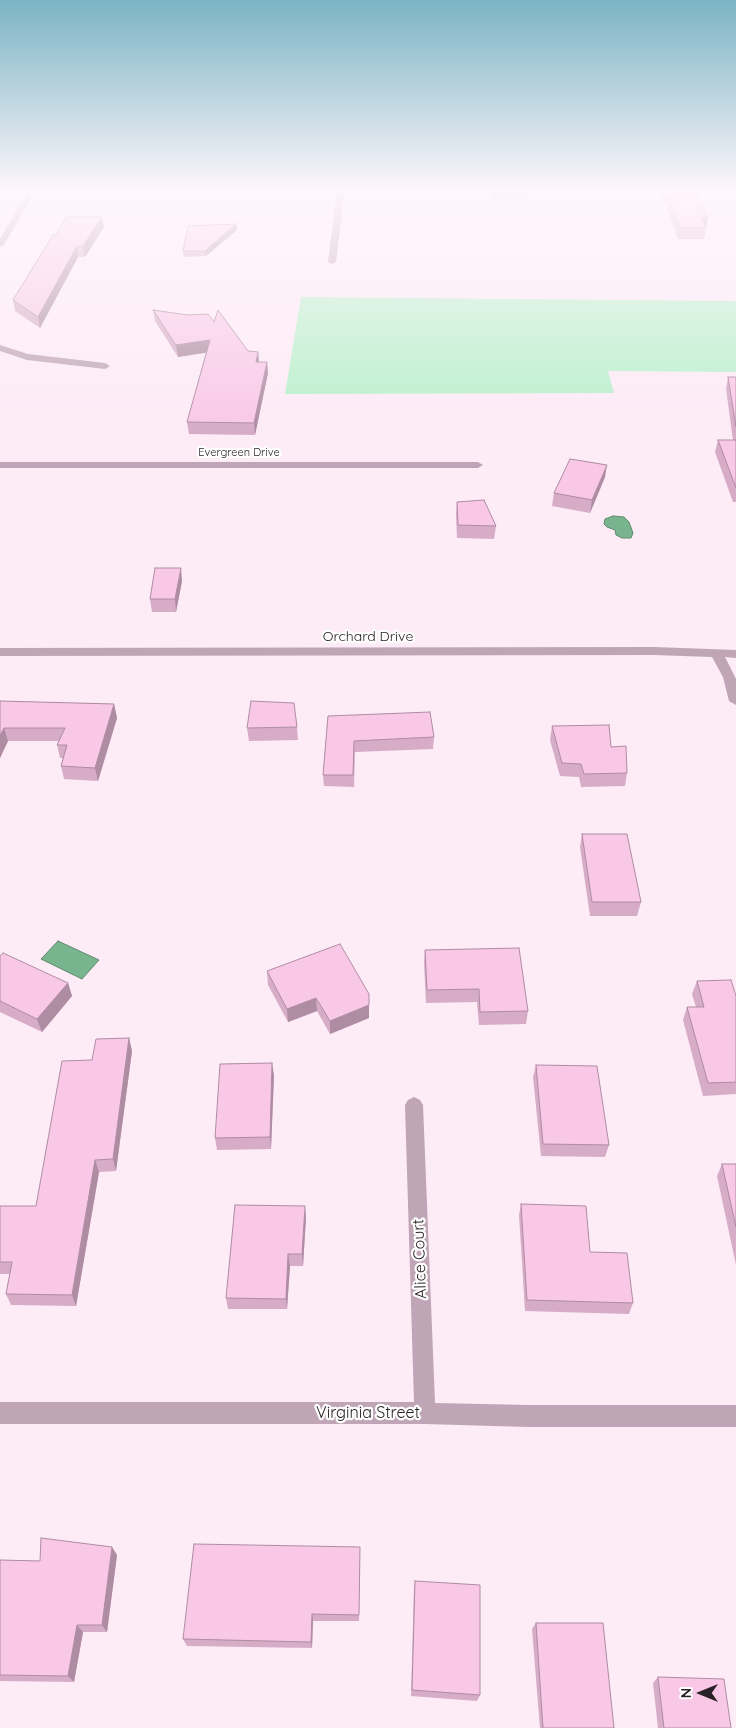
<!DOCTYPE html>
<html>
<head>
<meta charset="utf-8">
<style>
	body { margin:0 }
	#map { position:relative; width:736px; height:1728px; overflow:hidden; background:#fdebf6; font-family:Quicksand,sans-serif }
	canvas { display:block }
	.north { position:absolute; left:676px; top:1668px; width:50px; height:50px; -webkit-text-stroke:4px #fefefe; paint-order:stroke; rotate:270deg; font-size:14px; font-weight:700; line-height:20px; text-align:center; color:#292226 }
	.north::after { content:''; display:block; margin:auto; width:18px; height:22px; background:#292226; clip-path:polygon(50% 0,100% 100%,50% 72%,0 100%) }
</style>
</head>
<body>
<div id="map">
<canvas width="736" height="1728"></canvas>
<div class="north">N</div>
</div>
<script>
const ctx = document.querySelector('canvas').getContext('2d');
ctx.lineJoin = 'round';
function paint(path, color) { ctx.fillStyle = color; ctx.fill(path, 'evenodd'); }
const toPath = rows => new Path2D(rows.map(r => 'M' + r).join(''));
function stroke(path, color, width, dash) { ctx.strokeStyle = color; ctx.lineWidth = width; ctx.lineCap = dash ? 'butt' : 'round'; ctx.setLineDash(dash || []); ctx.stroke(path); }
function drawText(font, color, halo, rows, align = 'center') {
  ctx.font = font + ' Quicksand,sans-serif'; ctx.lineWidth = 4.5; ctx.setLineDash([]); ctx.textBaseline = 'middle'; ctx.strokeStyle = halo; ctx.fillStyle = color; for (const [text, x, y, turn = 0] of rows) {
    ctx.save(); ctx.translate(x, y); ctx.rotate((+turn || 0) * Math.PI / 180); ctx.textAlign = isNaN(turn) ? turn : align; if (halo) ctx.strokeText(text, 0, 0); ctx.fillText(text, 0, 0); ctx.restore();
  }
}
paint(toPath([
	[301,297,736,301,736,372,608,371,614,393,285,394]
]), '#b7f0ca');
const water = toPath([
	[613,516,624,517,629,522,633,533,631,538,622,538,616,535,615,530,607,527,604,524,605,519,613,516],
	[58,941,99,960,82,979,41,959,58,941]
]);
paint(water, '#78b58e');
stroke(water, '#60896f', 1);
paint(toPath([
	[29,190,36,190,4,245,0,247,0,239,29,190],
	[337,190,345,190,336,262,332,264,328,262,337,190],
	[0,345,28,354,105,363,110,366,105,369,27,360,0,351,0,345],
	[0,462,478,462,483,465,478,468,0,468,0,462],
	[654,647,736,650,736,658,725,657,736,679,736,705,729,701,723,677,712,657,654,655,0,656,0,648,654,647],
	[414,1097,420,1100,423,1105,435,1403,529,1405,736,1405,736,1427,529,1427,425,1424,0,1424,0,1402,414,1402,405,1105,408,1100,414,1097]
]), '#bfa5b5');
paint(toPath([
	[491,190,528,190,528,199,492,199],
	[660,190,694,190,708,217,704,239,678,239],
	[236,224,237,230,206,256,184,257,183,251],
	[104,227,85,257,78,257,40,328,15,311,13,300,56,235],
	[153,310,214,322,248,351,258,352,259,362,267,362,268,373,255,435,189,434,187,422,206,352,178,357,155,321],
	[728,377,736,377,736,502,733,502,715,452,718,440,733,440,726,389],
	[605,477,590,513,552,506,554,493],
	[457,502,496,526,494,539,457,538,456,515],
	[182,581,176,612,152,612,150,599],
	[0,701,114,704,117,718,98,781,64,779,61,766,63,758,60,758,57,745,59,741,8,741,0,758],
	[328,716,434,737,433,749,355,752,354,787,324,786,323,775],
	[552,726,611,747,627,773,625,786,581,787,579,777,560,776,550,740],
	[297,727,298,740,249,741,247,728],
	[582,834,641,902,637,916,590,916,580,847],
	[425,950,528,1011,526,1024,479,1025,477,1002,426,1003,424,963],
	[0,956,68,983,72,996,42,1032,0,1012],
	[267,971,369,1018,330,1034,317,1011,288,1022,268,985],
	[697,981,736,996,736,1094,703,1096,683,1020,687,1007,696,1007,692,994],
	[129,1038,132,1051,116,1171,99,1172,76,1306,11,1305,6,1294,10,1274,0,1274,0,1206,36,1206,92,1060],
	[536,1065,609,1145,605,1157,541,1156,533,1077],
	[274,1075,271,1149,217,1150,215,1138],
	[722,1164,736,1164,736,1265,717,1176],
	[521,1204,590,1252,633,1303,629,1314,525,1311,519,1215],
	[306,1217,303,1266,290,1266,287,1309,228,1309,226,1298],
	[360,1547,359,1621,313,1621,312,1648,187,1646,183,1639],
	[117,1555,107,1632,83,1632,74,1682,0,1681,0,1560,40,1561],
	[415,1581,480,1695,477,1701,411,1696,414,1588],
	[536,1623,614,1728,540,1728,532,1629],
	[658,1677,731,1728,658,1728,653,1683]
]), '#d6acc7');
paint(toPath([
	[102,217,104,227,85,257,83,246],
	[708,217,706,228,702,218],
	[236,224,237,230,206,256,205,251],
	[77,246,78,257,40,328,38,317],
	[210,340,211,352,178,357,176,345],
	[258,352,259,363,256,362],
	[267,362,268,373,255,435,254,423],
	[607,465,605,477,590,513,592,500],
	[181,568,182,581,176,612,175,599],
	[114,704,117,718,98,781,95,768],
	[4,728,8,741,0,758,0,736],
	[68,983,72,996,42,1032,37,1019],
	[316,998,317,1011,288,1022,287,1009],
	[369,1005,369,1018,330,1034,330,1021],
	[129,1038,132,1051,116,1171,113,1159],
	[272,1063,274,1075,271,1149,270,1137],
	[95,1160,99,1172,76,1306,72,1295],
	[305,1206,306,1217,303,1266,302,1254],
	[288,1254,290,1266,287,1309,286,1299],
	[112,1547,117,1555,107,1632,102,1625],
	[312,1614,313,1621,312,1648,311,1642],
	[77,1625,83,1632,74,1682,68,1676]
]), '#ae8ca2');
const building = toPath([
	[666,190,694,190,708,217,702,218,706,228,680,228,666,190],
	[66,217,102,217,83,246,77,246,38,317,13,300,53,235,56,235,66,217],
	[236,224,205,251,183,251,188,226,236,224],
	[153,310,188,315,208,314,214,322,218,310,248,351,258,352,256,362,267,362,254,423,187,422,210,340,176,345,153,310],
	[728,377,736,377,736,427,728,377],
	[718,440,736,440,736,488,718,440],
	[570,459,607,465,592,500,554,493,570,459],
	[484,500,496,526,458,525,457,502,484,500],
	[155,568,181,568,175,599,150,599,155,568],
	[0,701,114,704,95,768,61,766,67,745,57,745,65,728,4,728,0,736,0,701],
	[251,701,294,703,297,727,247,728,251,701],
	[430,712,434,737,354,741,353,775,323,775,328,716,430,712],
	[609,725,611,747,626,746,627,773,584,774,581,764,562,763,552,726,609,725],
	[582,834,627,834,641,902,592,902,582,834],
	[340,944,369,994,369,1005,330,1021,316,998,287,1009,267,971,340,944],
	[519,948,528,1011,480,1012,479,989,427,990,425,950,519,948],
	[3,953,68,983,37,1019,0,1001,0,956,3,953],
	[731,980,736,996,736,1082,708,1083,687,1007,704,1007,697,981,731,980],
	[129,1038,113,1159,95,1160,72,1295,6,1294,12,1262,0,1262,0,1206,36,1206,62,1061,92,1060,96,1039,129,1038],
	[272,1063,270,1137,215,1138,220,1064,272,1063],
	[536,1065,597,1066,609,1145,543,1144,536,1065],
	[722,1164,736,1164,736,1227,722,1164],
	[521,1204,586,1206,590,1252,627,1253,633,1303,527,1300,521,1204],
	[235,1205,305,1206,302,1254,288,1254,286,1299,226,1298,235,1205],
	[41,1538,112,1547,102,1625,77,1625,68,1676,0,1675,0,1560,40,1561,41,1538],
	[194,1544,360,1547,359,1615,312,1614,311,1642,183,1639,194,1544],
	[415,1581,480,1585,480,1695,412,1690,415,1581],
	[536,1623,603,1623,614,1728,543,1728,536,1623],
	[658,1677,724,1679,731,1728,664,1728,658,1677]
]);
paint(building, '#f9c8e7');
stroke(building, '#ae8ca2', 1);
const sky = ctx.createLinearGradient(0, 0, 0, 432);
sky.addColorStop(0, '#7bb4c4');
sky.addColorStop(0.44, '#fef6fb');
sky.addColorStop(1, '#fef6fb00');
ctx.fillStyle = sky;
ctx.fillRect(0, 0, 736, 432);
drawText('11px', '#292226', '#fefefe', [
	["Evergreen Drive",239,453]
]);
drawText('14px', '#292226', '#fefefe', [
	["Orchard Drive",368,637]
]);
drawText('16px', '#292226', '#fefefe', [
	["Alice Court",420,1259,-92],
	["Virginia Street",368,1413]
]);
</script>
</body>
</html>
